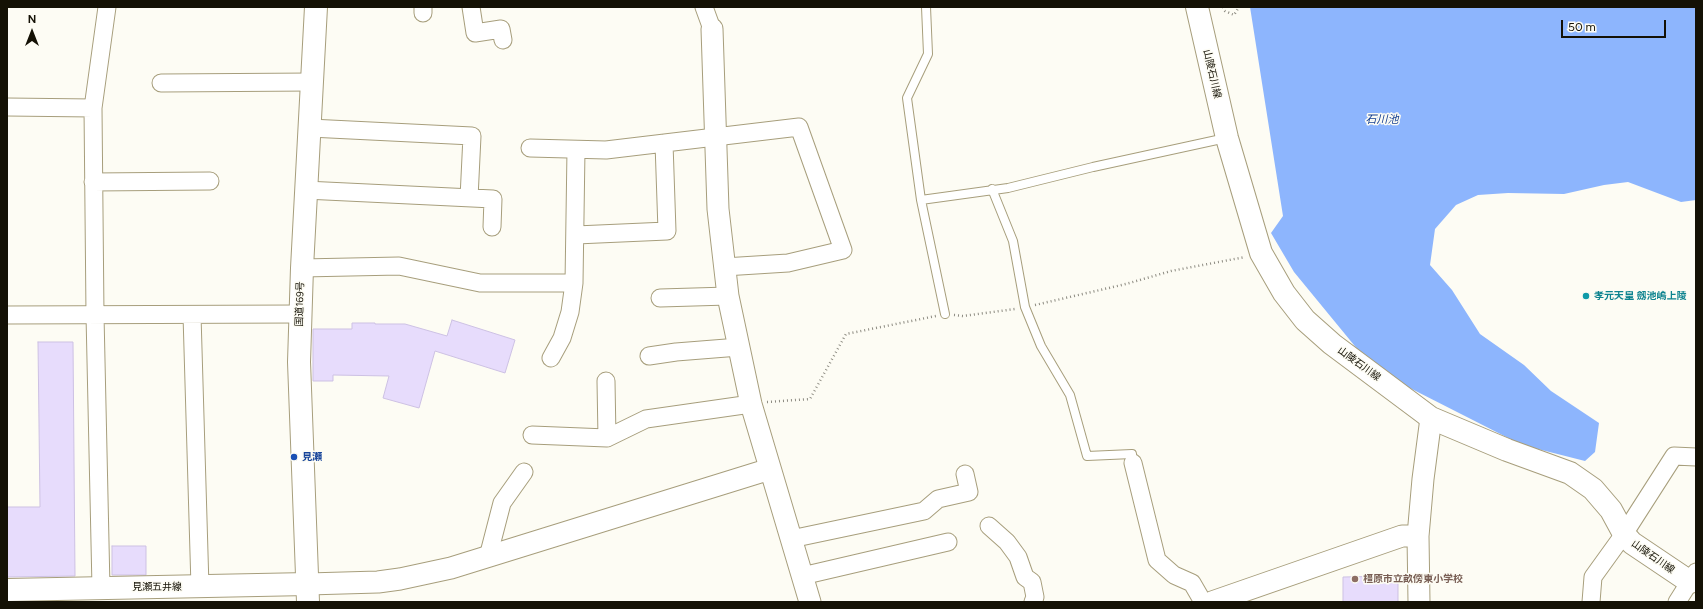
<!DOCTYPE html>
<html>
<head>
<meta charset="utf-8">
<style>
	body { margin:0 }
	#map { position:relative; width:1703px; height:609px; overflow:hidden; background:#fdfcf4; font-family:Figtree,sans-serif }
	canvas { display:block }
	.frame { position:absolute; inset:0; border:8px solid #141105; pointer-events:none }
	.north { position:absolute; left:12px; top:12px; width:40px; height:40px; -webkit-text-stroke:3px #fdfcf4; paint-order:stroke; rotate:0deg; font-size:11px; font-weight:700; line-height:16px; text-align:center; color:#141105 }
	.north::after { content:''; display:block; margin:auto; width:14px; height:18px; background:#141105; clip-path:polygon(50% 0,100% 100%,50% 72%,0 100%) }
	.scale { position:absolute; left:1561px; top:20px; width:105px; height:18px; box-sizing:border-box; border:2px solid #141105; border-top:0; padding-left:5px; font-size:12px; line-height:14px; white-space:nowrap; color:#141105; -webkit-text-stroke:3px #fdfcf4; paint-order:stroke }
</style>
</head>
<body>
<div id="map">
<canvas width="1703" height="609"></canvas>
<div class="frame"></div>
<div class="north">N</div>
<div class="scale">50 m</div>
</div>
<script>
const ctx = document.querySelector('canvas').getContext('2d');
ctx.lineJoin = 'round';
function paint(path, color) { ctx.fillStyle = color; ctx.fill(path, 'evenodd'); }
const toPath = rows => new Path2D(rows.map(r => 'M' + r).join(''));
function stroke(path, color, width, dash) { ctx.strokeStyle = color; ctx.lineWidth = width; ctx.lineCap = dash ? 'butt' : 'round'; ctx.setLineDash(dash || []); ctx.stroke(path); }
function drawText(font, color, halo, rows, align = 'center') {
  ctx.font = font + ' Figtree,"Noto Sans JP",sans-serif'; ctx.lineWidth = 3; ctx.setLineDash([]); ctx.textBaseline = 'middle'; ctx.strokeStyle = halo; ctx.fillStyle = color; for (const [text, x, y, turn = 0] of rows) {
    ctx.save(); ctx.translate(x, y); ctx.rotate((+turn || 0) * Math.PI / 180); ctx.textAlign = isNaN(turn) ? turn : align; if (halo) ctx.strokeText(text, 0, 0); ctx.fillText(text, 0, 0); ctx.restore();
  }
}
paint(toPath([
	[1696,7,1696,200,1681,202,1628,182,1604,185,1564,194,1508,193,1478,195,1456,205,1435,229,1430,265,1452,290,1480,334,1524,365,1551,391,1599,423,1595,452,1585,461,1522,445,1398,382,1363,356,1294,272,1271,233,1283,216,1250,7]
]), '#8db5fd');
const building = toPath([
	[452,320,515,340,505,373,435,351,419,408,383,398,389,376,333,375,333,381,313,381,313,329,352,329,352,323,375,323,375,324,405,324,447,336,452,320],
	[38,342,73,342,75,576,7,577,7,507,40,507,38,342],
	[112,546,146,546,146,575,112,575,112,546],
	[1398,576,1398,602,1343,602,1343,577,1398,576]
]);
paint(building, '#e7dcfc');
stroke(building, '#cdc1e3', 1);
const service = toPath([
	[926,7,928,54,907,98,921,200,945,314],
	[992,189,1013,241,1025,307,1041,346,1070,395,1087,456,1132,454,1133,463],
	[921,200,1008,188,1093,167,1226,138]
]);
const minor = toPath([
	[471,7,475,33,501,29,503,40],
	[704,7,712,29],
	[423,13,423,7],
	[161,83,313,82],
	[7,107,93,108],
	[310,128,472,136,469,198],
	[530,148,606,150,799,127,843,250,788,263,724,267],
	[93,182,210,181],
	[305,190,493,199,492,227],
	[576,235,667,231,664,143],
	[302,268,399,266,480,283,574,283,576,150],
	[660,298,728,296],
	[7,315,300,314],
	[192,315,200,587],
	[649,356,676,352,739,347],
	[551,358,562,338,570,312,574,283],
	[606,381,607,438],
	[532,435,607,438,646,419,751,404],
	[1133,463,1157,560,1174,575,1192,583,1203,602],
	[989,526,1007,542,1018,557,1025,577,1032,582,1035,597,1033,602],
	[791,539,924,511,938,499,969,492,965,474],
	[488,557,502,503,524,472],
	[802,576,948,542],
	[101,588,95,315,93,108,107,7],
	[1591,602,1593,577,1624,534,1674,456,1696,457],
	[1677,602,1696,572]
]);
const tertiary = toPath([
	[712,29,718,209,728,296,751,404,810,602],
	[308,584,378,582,400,579,451,568,770,469],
	[1212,602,1402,536,1418,536],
	[1419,602,1418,536,1423,479,1431,418]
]);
const secondary = toPath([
	[1197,7,1227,138,1261,253,1284,293,1305,320,1332,344,1431,418,1507,450,1570,473,1593,489,1611,510,1624,534,1632,543,1690,582],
	[7,590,308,584]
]);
const trunk = toPath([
	[308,602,299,362,302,268,316,7]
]);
stroke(service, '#a79e7c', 10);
stroke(minor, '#a79e7c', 19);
stroke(tertiary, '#a79e7c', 23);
stroke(secondary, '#a79e7c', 24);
stroke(trunk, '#a79e7c', 24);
stroke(toPath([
	[1223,7,1225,11,1234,15,1239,7],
	[1035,305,1126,284,1171,271,1245,257],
	[954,315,963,316,1015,309],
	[767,402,810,399,846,334,936,316]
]), '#8c8a80', 2.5, [1, 3]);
stroke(service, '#fff', 8);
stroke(minor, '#fff', 17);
stroke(tertiary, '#fff', 21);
stroke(secondary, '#fff', 22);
stroke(trunk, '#fff', 22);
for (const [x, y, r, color] of [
	[1586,296,4,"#0f9aa8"],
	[294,457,4,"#1a4fb4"],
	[1355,579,4,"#8d6e63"]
]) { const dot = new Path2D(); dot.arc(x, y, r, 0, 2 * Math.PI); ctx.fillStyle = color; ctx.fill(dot); stroke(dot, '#fdfcf4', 1.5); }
drawText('10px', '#141105', '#fdfcf4', [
	["山陵石川線",1212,74,77],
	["国道169号",300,304,-88],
	["山陵石川線",1359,364,36],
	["山陵石川線",1653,557,35],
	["見瀬五井線",157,587]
]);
drawText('bold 10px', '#0d838f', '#fdfcf4', [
	["孝元天皇 劔池嶋上陵",1594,296]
], 'left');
drawText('bold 10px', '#164399', '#fdfcf4', [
	["見瀬",302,457]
], 'left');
drawText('bold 10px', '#785e54', '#fdfcf4', [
	["橿原市立畝傍東小学校",1363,579]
], 'left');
drawText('italic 11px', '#153f91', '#fdfcf4', [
	["石川池",1382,120]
]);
</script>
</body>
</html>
